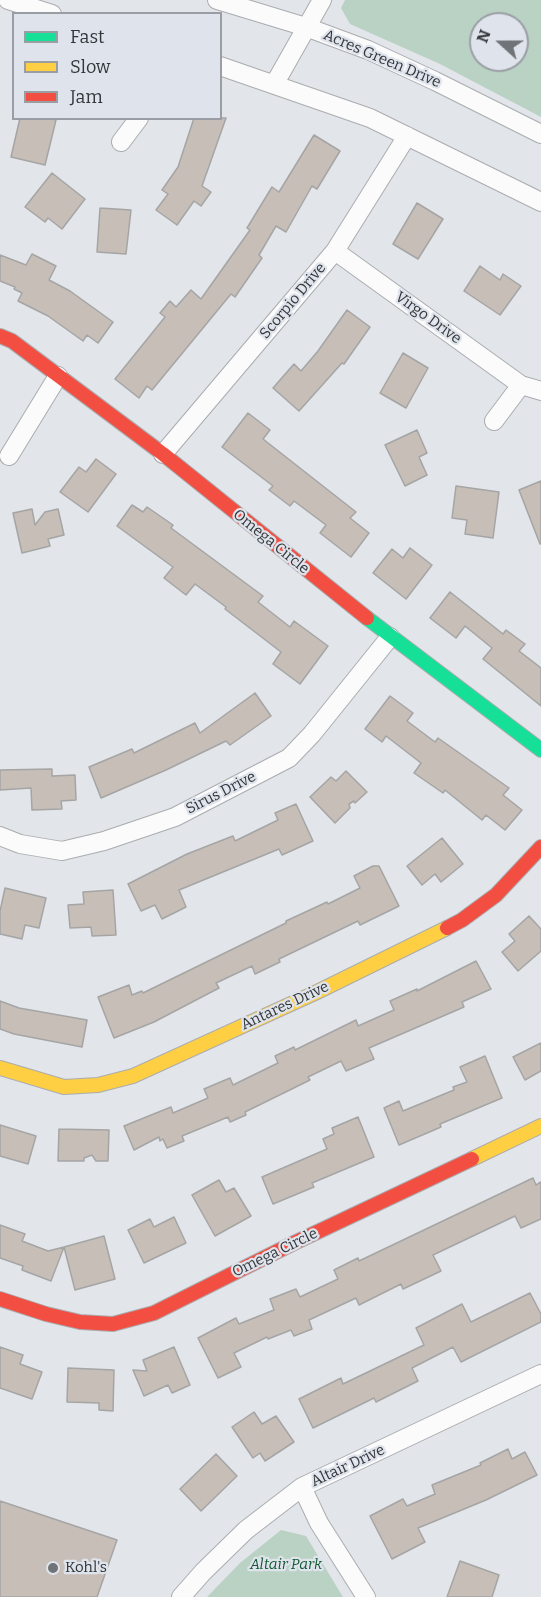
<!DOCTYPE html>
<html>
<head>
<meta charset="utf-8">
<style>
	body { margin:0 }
	#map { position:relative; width:541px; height:1597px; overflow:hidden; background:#e2e5e9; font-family:Bitter,serif }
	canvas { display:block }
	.legend { position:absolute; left:12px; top:12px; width:210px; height:108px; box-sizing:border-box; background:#dfe4ec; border:2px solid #9a9ea4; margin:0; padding:8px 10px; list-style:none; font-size:18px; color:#333639 }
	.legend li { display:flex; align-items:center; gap:12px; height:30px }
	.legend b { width:30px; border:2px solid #9a9ea4 }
	.north { position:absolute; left:469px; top:12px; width:60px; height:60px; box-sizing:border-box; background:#dfe4ec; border:2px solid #9a9ea4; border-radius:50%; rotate:291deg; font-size:16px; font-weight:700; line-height:24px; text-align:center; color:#333639 }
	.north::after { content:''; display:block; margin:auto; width:21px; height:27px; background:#707377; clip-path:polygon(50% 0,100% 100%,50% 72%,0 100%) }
</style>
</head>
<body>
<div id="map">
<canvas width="541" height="1597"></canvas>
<ul class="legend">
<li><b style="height:8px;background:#16e098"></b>Fast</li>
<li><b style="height:8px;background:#ffcf43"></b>Slow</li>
<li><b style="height:8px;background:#f24e42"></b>Jam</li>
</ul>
<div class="north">N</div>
</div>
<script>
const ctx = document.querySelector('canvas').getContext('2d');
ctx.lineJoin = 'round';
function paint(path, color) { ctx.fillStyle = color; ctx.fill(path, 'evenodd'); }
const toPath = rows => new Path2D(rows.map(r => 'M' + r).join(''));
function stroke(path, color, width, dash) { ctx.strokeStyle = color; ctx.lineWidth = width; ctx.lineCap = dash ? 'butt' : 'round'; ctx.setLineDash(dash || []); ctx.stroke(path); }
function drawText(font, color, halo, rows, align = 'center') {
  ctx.font = font + ' Bitter,serif'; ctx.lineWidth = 4.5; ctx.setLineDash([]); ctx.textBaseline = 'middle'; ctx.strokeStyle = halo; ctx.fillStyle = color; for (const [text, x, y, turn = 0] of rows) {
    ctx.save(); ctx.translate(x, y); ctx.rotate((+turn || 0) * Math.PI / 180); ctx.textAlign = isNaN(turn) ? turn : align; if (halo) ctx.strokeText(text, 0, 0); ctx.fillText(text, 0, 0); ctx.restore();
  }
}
paint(toPath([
	[345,0,541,0,541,117,440,64,350,24,341,8],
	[481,24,517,24,517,60,481,60],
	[281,1530,306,1536,343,1597,207,1597,240,1563]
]), '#bad2c4');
const building = toPath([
	[20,118,48,118,56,120,45,165,11,157,20,118],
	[194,118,226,118,202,186,211,192,201,206,194,201,177,225,156,210,168,194,162,190,178,167,194,118],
	[314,135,340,151,317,189,312,186,286,232,276,226,259,255,262,258,235,297,231,294,152,390,147,386,139,398,115,379,165,317,160,313,170,301,176,307,191,290,201,299,250,230,247,228,272,187,279,192,314,135],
	[52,173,85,199,62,229,48,218,45,222,25,207,52,173],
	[417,203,443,219,418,259,393,244,417,203],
	[100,208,131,210,126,254,97,252,100,208],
	[32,254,56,266,49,280,70,291,113,322,98,343,87,335,83,341,48,316,18,301,22,293,14,289,15,287,0,281,0,255,26,265,32,254],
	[480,266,500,280,503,274,521,286,500,315,464,291,480,266],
	[347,310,370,327,344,364,342,363,299,411,273,388,294,364,301,371,318,351,347,310],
	[403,353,428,368,406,408,380,393,403,353],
	[248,413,270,430,263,439,356,512,350,518,369,533,351,557,320,533,326,525,294,501,290,506,269,490,273,486,222,447,248,413],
	[417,430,427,453,419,457,427,475,405,486,385,445,417,430],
	[96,459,116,474,88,512,60,492,79,467,86,472,96,459],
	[541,481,541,544,540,544,519,490,541,481],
	[456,486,499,492,493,538,465,534,467,520,452,518,456,486],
	[132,505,143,512,147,507,173,525,171,528,263,596,258,602,290,627,294,621,328,646,300,684,273,664,281,652,225,609,226,607,195,584,186,595,164,578,173,567,117,526,132,505],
	[32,509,35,525,45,512,58,509,64,535,48,539,50,546,22,553,13,513,32,509],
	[410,548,432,565,406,599,373,573,392,549,403,558,410,548],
	[450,592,503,634,506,630,525,644,519,651,541,668,541,706,483,659,492,648,465,626,456,638,430,618,450,592],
	[255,693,271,716,230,745,226,741,166,770,101,798,89,767,132,749,134,753,195,723,200,733,255,693],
	[390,696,413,713,407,721,435,742,438,738,509,788,503,795,522,810,505,830,486,815,482,820,445,790,443,793,414,773,421,763,386,736,382,742,365,729,390,696],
	[52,769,52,776,75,775,76,800,61,801,62,809,32,810,31,788,0,790,0,770,52,769],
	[346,771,367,792,355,803,354,801,349,804,350,808,335,823,310,797,331,777,336,781,346,771],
	[296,804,313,841,282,855,279,849,179,890,186,907,162,919,155,905,141,911,128,884,187,854,233,836,235,841,278,820,275,813,296,804],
	[442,838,463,864,441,882,435,874,422,885,407,866,442,838],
	[373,866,379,866,399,906,360,925,358,921,279,959,280,962,255,974,252,966,216,983,219,988,154,1022,114,1038,98,997,129,985,132,995,142,991,143,993,286,923,286,921,327,902,328,904,360,888,354,876,373,866],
	[5,888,46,898,39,928,25,925,22,939,0,934,0,911,5,888],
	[113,890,116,935,92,936,91,927,70,928,68,905,84,904,83,892,113,890],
	[529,916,541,929,541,951,518,971,502,952,515,941,509,934,529,916],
	[476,961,491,989,462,1002,464,1007,369,1048,374,1059,346,1071,341,1061,308,1077,310,1080,245,1112,246,1115,230,1122,228,1117,182,1136,184,1141,167,1148,163,1139,160,1141,159,1137,134,1150,124,1126,171,1107,173,1113,208,1098,204,1089,230,1078,233,1085,278,1063,275,1056,294,1047,295,1050,356,1020,358,1026,394,1010,390,1001,417,989,417,991,476,961],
	[0,1001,19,1008,87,1020,82,1047,14,1034,0,1029,0,1001],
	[541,1043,541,1071,525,1080,513,1057,541,1043],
	[485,1056,502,1098,440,1124,441,1127,399,1145,384,1108,399,1101,403,1111,454,1090,453,1087,467,1082,460,1067,485,1056],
	[358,1117,374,1157,312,1183,314,1187,273,1204,262,1177,327,1149,323,1139,334,1134,332,1128,358,1117],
	[0,1125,36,1136,28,1164,0,1156,0,1125],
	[59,1129,109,1130,108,1161,96,1161,92,1155,84,1158,84,1161,58,1161,59,1129],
	[533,1178,536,1185,541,1182,541,1219,521,1228,515,1216,433,1255,441,1271,403,1289,401,1284,359,1305,356,1298,309,1320,312,1329,294,1336,291,1330,268,1339,267,1337,234,1353,241,1367,218,1378,198,1338,236,1318,239,1324,274,1310,270,1299,296,1289,300,1297,338,1279,334,1270,358,1258,359,1261,533,1178],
	[219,1180,226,1192,234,1188,251,1216,215,1236,192,1195,219,1180],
	[174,1217,186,1243,144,1263,128,1230,150,1219,154,1227,174,1217],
	[0,1225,25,1234,22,1241,48,1251,64,1247,51,1281,22,1270,23,1266,0,1258,0,1225],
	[104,1236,115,1279,75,1290,64,1247,104,1236],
	[530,1293,541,1314,541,1322,461,1362,453,1347,412,1368,418,1381,376,1402,374,1398,313,1428,299,1399,341,1378,343,1384,424,1345,416,1328,462,1304,471,1322,530,1293],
	[0,1347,23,1355,20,1364,42,1372,32,1399,0,1388,0,1347],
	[174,1347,190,1385,172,1393,168,1385,144,1396,133,1370,147,1371,143,1360,174,1347],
	[68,1368,114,1370,113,1411,99,1410,99,1403,67,1402,68,1368],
	[254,1412,262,1424,276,1416,294,1442,265,1461,260,1453,253,1458,232,1427,254,1412],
	[508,1449,512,1459,525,1452,537,1475,486,1500,418,1528,425,1542,392,1559,370,1516,403,1499,407,1506,435,1494,432,1485,481,1465,480,1463,508,1449],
	[216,1454,237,1476,201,1511,180,1489,216,1454],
	[0,1501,117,1540,97,1597,0,1597,0,1501],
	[460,1561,499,1575,492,1597,447,1597,460,1561]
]);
paint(building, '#c6beb7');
stroke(building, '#a5a5a5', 1.5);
const street = toPath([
	[8,0,52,14],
	[217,0,306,27,368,50,435,81,541,134],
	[220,66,370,118,541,202],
	[275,83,322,0],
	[121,142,139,118],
	[335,251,521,385,541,391],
	[494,421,521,385],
	[163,454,335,251,407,136],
	[9,456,58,376],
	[0,836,20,844,62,851,104,841,175,817,289,758,312,734,390,637],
	[302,1487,319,1523,366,1597],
	[181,1597,203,1572,246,1530,302,1487,541,1374]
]);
const fast = toPath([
	[367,618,541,750]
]);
const slow = toPath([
	[0,1068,64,1087,98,1085,133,1076,315,993,447,928],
	[472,1159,541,1126]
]);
const jam = toPath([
	[0,336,12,341,163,454,367,618],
	[447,928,462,920,496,895,541,847],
	[0,1299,46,1314,80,1322,113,1324,154,1313,294,1243,472,1159]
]);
stroke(street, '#aaacaf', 20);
stroke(fast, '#aaacaf', 16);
stroke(slow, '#aaacaf', 16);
stroke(jam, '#aaacaf', 16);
stroke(street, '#fbfbfc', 18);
stroke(fast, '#16e098', 14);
stroke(slow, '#ffcf43', 14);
stroke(jam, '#f24e42', 14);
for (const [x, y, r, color] of [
	[53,1568,6,"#707377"]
]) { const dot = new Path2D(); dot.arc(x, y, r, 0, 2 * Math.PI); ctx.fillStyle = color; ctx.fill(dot); stroke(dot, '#dfe4ec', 2); }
drawText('15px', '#333639', '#dfe4ec', [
	["Acres Green Drive",382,59,23],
	["Scorpio Drive",293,301,-50],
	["Virgo Drive",428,318,36],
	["Omega Circle",271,542,39],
	["Sirus Drive",221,793,-27],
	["Antares Drive",285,1006,-25],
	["Omega Circle",275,1253,-26],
	["Altair Drive",348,1466,-25]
]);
drawText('italic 15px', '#135a32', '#dfe4ec', [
	["Altair Park",286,1565]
]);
drawText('15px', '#333639', '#dfe4ec', [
	["Kohl's",65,1568]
], 'left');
</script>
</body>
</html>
